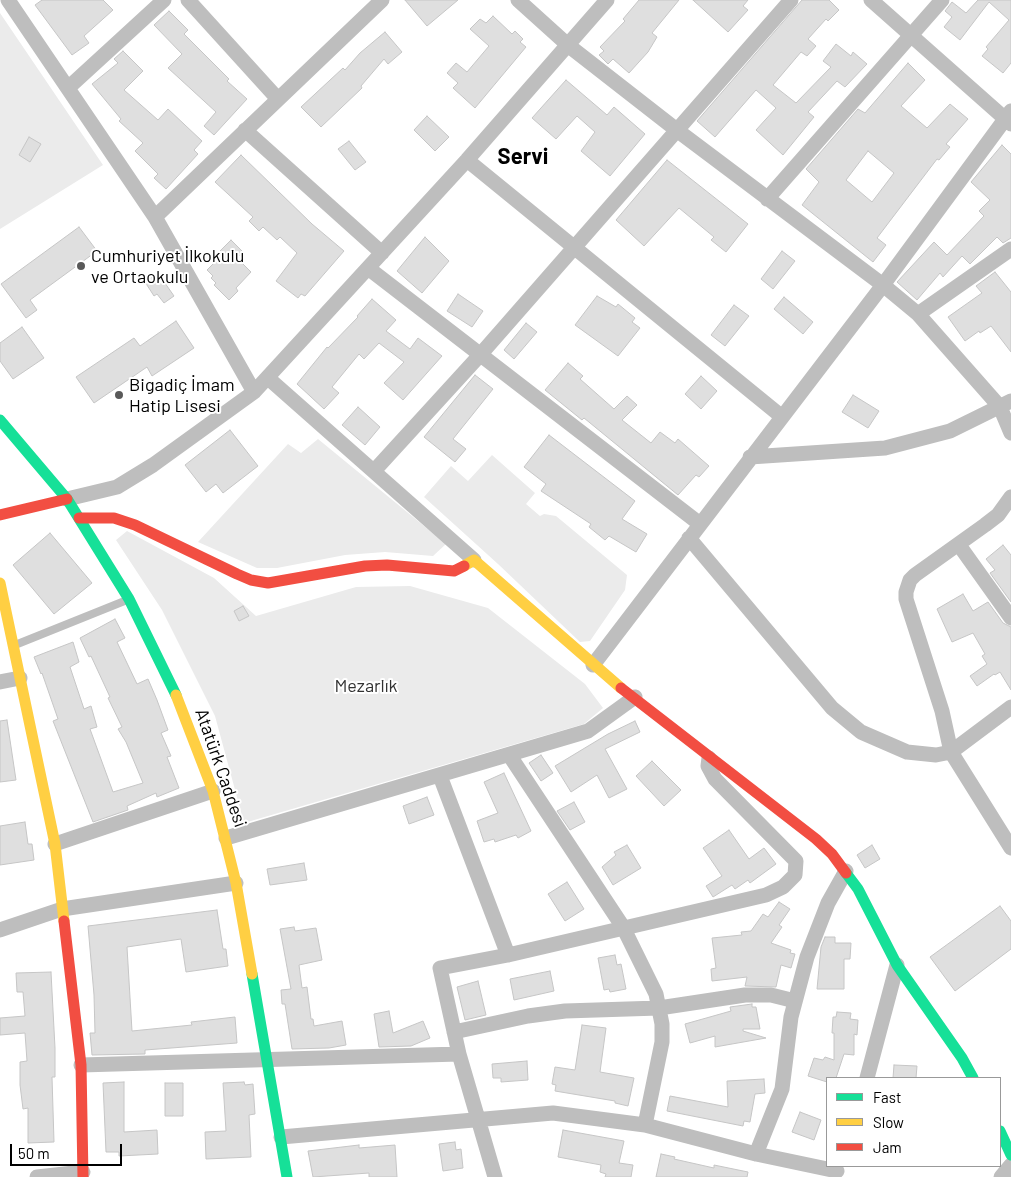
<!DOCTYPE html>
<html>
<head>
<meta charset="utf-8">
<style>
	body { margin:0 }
	#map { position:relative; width:1011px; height:1177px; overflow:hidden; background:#fff; font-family:Barlow,sans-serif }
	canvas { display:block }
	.legend { position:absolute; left:826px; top:1077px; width:175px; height:90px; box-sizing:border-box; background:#fff; border:1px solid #999; margin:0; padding:6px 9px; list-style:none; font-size:15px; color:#000 }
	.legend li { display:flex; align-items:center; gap:10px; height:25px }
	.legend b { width:25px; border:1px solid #999 }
	.scale { position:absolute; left:10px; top:1144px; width:112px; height:22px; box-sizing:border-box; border:2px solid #000; border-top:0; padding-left:6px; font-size:15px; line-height:18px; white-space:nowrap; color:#000; -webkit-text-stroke:4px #fff; paint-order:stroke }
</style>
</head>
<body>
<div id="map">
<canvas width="1011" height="1177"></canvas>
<ul class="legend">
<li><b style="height:6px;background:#16e098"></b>Fast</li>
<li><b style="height:6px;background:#ffcf43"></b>Slow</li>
<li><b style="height:6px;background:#f24e42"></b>Jam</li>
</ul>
<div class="scale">50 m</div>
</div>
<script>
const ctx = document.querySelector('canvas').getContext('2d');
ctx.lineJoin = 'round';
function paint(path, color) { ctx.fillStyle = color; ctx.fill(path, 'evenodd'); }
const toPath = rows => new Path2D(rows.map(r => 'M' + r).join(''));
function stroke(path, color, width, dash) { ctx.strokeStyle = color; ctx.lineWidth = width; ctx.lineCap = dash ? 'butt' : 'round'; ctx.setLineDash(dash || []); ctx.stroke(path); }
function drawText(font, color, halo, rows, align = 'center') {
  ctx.font = font + ' Barlow,sans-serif'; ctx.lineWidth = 4; ctx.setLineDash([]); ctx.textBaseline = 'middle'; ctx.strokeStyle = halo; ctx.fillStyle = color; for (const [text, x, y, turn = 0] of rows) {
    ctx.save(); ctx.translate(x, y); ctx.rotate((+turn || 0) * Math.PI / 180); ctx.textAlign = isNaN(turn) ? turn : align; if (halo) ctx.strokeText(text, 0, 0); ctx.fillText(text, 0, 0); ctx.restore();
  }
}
paint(toPath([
	[0,13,103,165,0,229],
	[318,439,446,544,433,556,385,552,345,555,277,568,257,568,198,542,288,444,301,453],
	[492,455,535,493,526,504,540,516,544,514,556,516,627,575,625,590,590,641,580,642,498,564,424,497,451,466,468,481],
	[127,531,214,578,256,616,356,587,410,586,488,608,585,684,603,708,584,724,244,823,215,716,162,610,116,540]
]), '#ebebeb');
const building = toPath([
	[42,0,103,0,113,10,84,36,89,43,72,55,35,5,42,0],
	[405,0,458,0,427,26,405,0],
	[639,0,679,0,652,33,657,37,648,52,629,73,613,59,608,64,599,55,604,51,600,47,625,21,623,19,639,0],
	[693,0,748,0,743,6,748,10,728,32,693,0],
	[802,0,829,0,839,10,828,21,826,19,808,39,816,46,807,56,801,52,773,85,796,103,831,67,823,61,836,44,851,56,853,52,867,64,845,87,837,81,808,112,814,117,783,155,756,130,776,108,756,90,715,137,697,121,802,0],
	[978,0,1011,0,1011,63,1003,73,982,56,988,49,986,47,1009,20,989,2,960,40,944,27,952,17,945,11,952,2,966,13,978,0],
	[169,11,188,30,184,34,229,79,227,81,247,99,214,135,204,126,216,112,168,68,182,54,154,25,169,11],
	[493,16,512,34,515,31,523,39,520,42,526,47,475,108,453,88,458,83,447,73,456,63,467,72,489,46,470,29,480,19,486,23,493,16],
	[385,32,402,52,388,64,384,59,361,86,362,88,321,127,301,107,343,68,345,70,360,53,385,32],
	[123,51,143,71,124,90,158,120,168,109,202,141,194,150,198,154,166,189,154,178,158,174,135,151,143,143,119,121,121,119,92,84,118,63,114,59,123,51],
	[908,63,925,80,901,106,927,128,950,104,968,119,946,144,950,147,939,160,937,159,877,238,886,245,873,262,802,205,819,182,806,169,858,109,865,113,908,63],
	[868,151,894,173,872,202,846,180,868,151],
	[566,80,607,115,614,107,645,134,610,176,581,151,595,132,577,116,556,139,532,118,566,80],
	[427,116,449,137,435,151,414,130,427,116],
	[29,137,41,144,30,162,19,155,29,137],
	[349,141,366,162,355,170,338,149,349,141],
	[1002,145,1011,154,1011,238,1003,243,997,237,970,264,962,256,943,277,940,273,917,300,897,282,934,242,947,255,984,216,979,211,990,200,971,182,1002,145],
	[241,155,312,224,344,251,305,296,301,294,298,298,276,281,297,253,280,237,277,240,263,227,259,231,249,221,253,217,215,182,241,155],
	[667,160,748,224,726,252,711,240,714,237,679,208,644,246,616,220,667,160],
	[79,227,97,251,30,300,37,310,26,318,1,284,79,227],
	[425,237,449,261,422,293,397,271,425,237],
	[231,240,243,252,237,258,251,272,236,288,238,291,229,300,214,285,216,283,211,278,213,276,207,270,216,261,213,258,231,240],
	[782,251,795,261,773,289,761,279,782,251],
	[995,272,1011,292,1011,352,991,326,980,333,979,331,965,341,948,317,982,293,976,286,995,272],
	[158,273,174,296,164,303,157,294,154,296,145,282,158,273],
	[458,294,483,311,472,327,447,311,458,294],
	[597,296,616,307,618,304,635,318,632,322,640,328,618,356,575,325,597,296],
	[784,297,813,322,803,334,774,309,784,297],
	[372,299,396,320,386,331,410,349,418,338,442,356,403,400,384,383,404,362,379,343,364,359,359,354,332,387,339,393,324,409,297,384,327,347,328,348,358,317,357,316,372,299],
	[734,305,749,316,725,346,711,335,734,305],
	[176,321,194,348,152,376,147,367,94,403,76,377,134,338,140,346,176,321],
	[526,323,537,332,514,359,504,350,526,323],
	[22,327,44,358,13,379,0,361,0,343,22,327],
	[568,363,583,376,580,379,614,409,627,396,637,405,622,420,651,443,660,432,675,443,678,439,709,466,699,477,696,475,678,495,584,418,582,420,545,390,568,363],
	[475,375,493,389,453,439,466,449,455,462,424,437,475,375],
	[701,376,717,391,701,409,685,394,701,376],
	[853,395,879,411,868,428,842,412,853,395],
	[358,407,380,427,365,445,342,425,358,407],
	[230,430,258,466,223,493,216,484,206,492,185,465,230,430],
	[549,435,635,501,622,519,647,534,636,552,609,536,605,540,589,527,591,524,541,491,546,484,524,467,549,435],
	[50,533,92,583,54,614,13,565,50,533],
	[1003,545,1011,555,1011,602,990,573,995,570,986,559,1003,545],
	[963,594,973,611,988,602,1003,623,1011,627,1011,690,1000,672,995,675,994,674,977,686,970,676,987,664,982,656,985,654,973,633,952,642,937,609,963,594],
	[243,606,249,616,239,621,234,611,243,606],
	[115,619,125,638,117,642,137,684,148,679,157,700,168,730,161,733,171,756,167,757,179,788,157,797,156,793,127,806,128,810,93,822,53,721,58,719,42,673,41,674,34,657,73,642,79,662,70,667,84,709,91,706,97,727,90,729,113,792,143,783,126,742,118,729,122,727,108,698,110,697,91,656,89,657,80,638,115,619],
	[7,720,16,780,0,782,0,721,7,720],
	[635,721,640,732,605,749,627,789,609,798,597,775,571,792,555,766,608,734,635,721],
	[541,755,553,773,541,781,529,763,541,755],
	[652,761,681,790,664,806,636,776,652,761],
	[504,773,531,831,518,838,516,835,495,842,494,839,484,842,477,821,498,813,484,782,504,773],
	[427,797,434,815,409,824,403,806,427,797],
	[574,802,585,822,570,830,557,811,574,802],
	[25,822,28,844,32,844,34,860,0,865,0,826,25,822],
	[729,830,749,859,764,848,776,864,750,883,748,880,735,889,732,885,713,897,706,886,722,876,703,848,729,830],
	[627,845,641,868,613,885,602,867,616,855,614,852,627,845],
	[872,845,880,859,865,868,857,855,872,845],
	[304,863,307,880,270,885,267,869,304,863],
	[567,882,584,909,565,921,548,894,567,882],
	[779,902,790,909,779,925,782,927,771,943,791,950,790,953,795,954,791,968,781,965,776,987,745,986,747,977,712,981,711,969,716,968,712,938,742,935,741,932,751,931,763,914,768,917,779,902],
	[1000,906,1011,921,1011,949,955,991,930,957,1000,906],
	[217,910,223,949,226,949,228,966,186,972,181,939,127,947,132,1031,192,1025,191,1022,235,1017,237,1043,145,1050,145,1054,92,1055,90,1033,95,1033,94,995,88,926,217,910],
	[294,927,295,931,316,928,322,960,299,965,302,988,307,987,311,1019,313,1019,314,1026,342,1021,346,1045,329,1048,292,1049,285,1004,282,1004,281,990,291,989,280,929,294,927],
	[825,937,835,937,835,943,851,943,850,959,844,959,844,989,817,989,821,947,825,937],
	[615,955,617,965,621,964,626,989,610,992,609,989,604,990,598,958,615,955],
	[550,971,554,991,514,1000,510,979,550,971],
	[51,972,55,1048,55,1077,52,1077,54,1142,28,1143,28,1108,23,1109,20,1085,20,1062,27,1061,25,1033,0,1035,0,1018,25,1016,23,992,17,992,16,973,51,972],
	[478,981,486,1015,465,1020,457,987,478,981],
	[752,1004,752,1007,756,1007,760,1029,743,1029,743,1031,766,1038,715,1047,715,1036,690,1043,685,1024,731,1011,730,1007,752,1004],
	[389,1011,393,1033,423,1021,430,1038,411,1046,379,1047,374,1014,389,1011],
	[837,1012,851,1013,850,1019,858,1020,857,1035,854,1034,854,1055,844,1054,836,1078,827,1078,827,1082,808,1076,814,1058,823,1060,825,1057,834,1060,834,1033,832,1033,833,1017,836,1017,837,1012],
	[582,1025,606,1028,600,1072,634,1078,628,1106,615,1103,615,1101,555,1091,556,1085,552,1084,555,1067,575,1070,582,1025],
	[527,1061,528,1080,501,1082,501,1078,493,1078,492,1064,527,1061],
	[894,1065,917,1066,916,1078,893,1078,894,1065],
	[764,1079,765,1093,755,1094,750,1122,744,1121,743,1126,667,1111,670,1096,728,1107,727,1081,764,1079],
	[124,1082,124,1132,157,1130,158,1154,119,1156,119,1152,106,1152,103,1083,124,1082],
	[244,1082,245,1085,253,1084,255,1114,249,1115,251,1157,206,1159,205,1132,226,1131,223,1083,244,1082],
	[165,1083,183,1083,183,1116,165,1116,165,1083],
	[800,1112,821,1120,814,1140,792,1132,800,1112],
	[563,1130,624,1141,619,1163,633,1165,631,1177,605,1177,606,1174,600,1172,601,1165,558,1157,563,1130],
	[455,1142,456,1150,461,1149,463,1168,443,1171,439,1144,455,1142],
	[359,1145,359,1148,395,1145,397,1177,369,1177,369,1173,313,1177,308,1151,359,1145],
	[661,1154,675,1157,674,1159,714,1168,714,1165,748,1172,747,1177,656,1177,661,1154]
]);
paint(building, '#dfdfdf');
stroke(building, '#c6c6c6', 1);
stroke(toPath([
	[15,645,127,600]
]), '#bebebe', 8);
stroke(toPath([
	[8,0,155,217,254,392],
	[188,0,277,98],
	[518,0,569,46,678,131,883,285,918,314,1000,407,1011,433],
	[871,0,1011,124],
	[68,88,164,0],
	[245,130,382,253],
	[467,160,781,416],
	[767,199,942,0],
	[155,217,382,0],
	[368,268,700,524],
	[918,314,1011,249],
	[268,378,474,560],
	[750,457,885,448,950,431,1011,401],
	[374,471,480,355,791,0],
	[1011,497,998,515,985,525,915,575,910,580,906,592,906,599,942,711,951,752,1011,848],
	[67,499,117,487,153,465,254,392,467,160,607,0],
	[689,538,832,708,861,732,907,752,936,755,951,752,1011,707],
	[959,545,1011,618],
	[593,665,883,285,1011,111],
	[0,682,20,678],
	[510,756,623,927,656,994,662,1024,662,1042,645,1125],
	[440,776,508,955],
	[226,838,588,731,635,697],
	[55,844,213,791],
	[0,930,62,909,236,883],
	[454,1032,528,1016,565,1011,659,1008,745,995,771,995,795,1001],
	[81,1065,459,1054],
	[867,1078,897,965],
	[281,1137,553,1113,645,1125,756,1154,837,1171],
	[756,1154,782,1089,791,1017,807,957,828,903,846,871],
	[37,1177,83,1172],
	[495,1177,459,1054,440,968,508,955,766,895,783,887,795,875,796,861,715,779,708,766,709,758],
	[1001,1177,1011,1165]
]), '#bebebe', 15);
stroke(toPath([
	[0,420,67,499,129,599,176,695],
	[846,873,858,889,897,965,962,1058,973,1078],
	[252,974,287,1177],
	[1000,1131,1011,1155]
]), '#16e098', 11);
stroke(toPath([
	[464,566,474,560,621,688],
	[0,583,55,844,64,921],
	[176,695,213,791,236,883,252,974]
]), '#ffcf43', 11);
stroke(toPath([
	[0,515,67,499],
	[79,518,114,518,135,525,237,574,251,580,268,583,365,566,387,565,454,571,464,566],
	[621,688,816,839,832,854,846,873],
	[64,921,81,1065,83,1177]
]), '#f24e42', 11);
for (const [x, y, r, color] of [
	[81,266,5,"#595959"],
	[119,395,5,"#595959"]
]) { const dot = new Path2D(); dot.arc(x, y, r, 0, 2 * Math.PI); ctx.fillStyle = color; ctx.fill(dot); stroke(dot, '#fff', 2); }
drawText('18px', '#000', '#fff', [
	["Cumhuriyet İlkokulu",91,256],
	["ve Ortaokulu",91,277],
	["Bigadiç İmam",129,385],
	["Hatip Lisesi",129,406]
], 'left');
drawText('18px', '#323232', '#fff', [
	["Mezarlık",366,686]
]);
drawText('18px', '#000', '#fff', [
	["Atatürk Caddesi",221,768,71]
]);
drawText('bold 22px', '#000', '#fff', [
	["Servi",523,157]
]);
</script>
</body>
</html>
